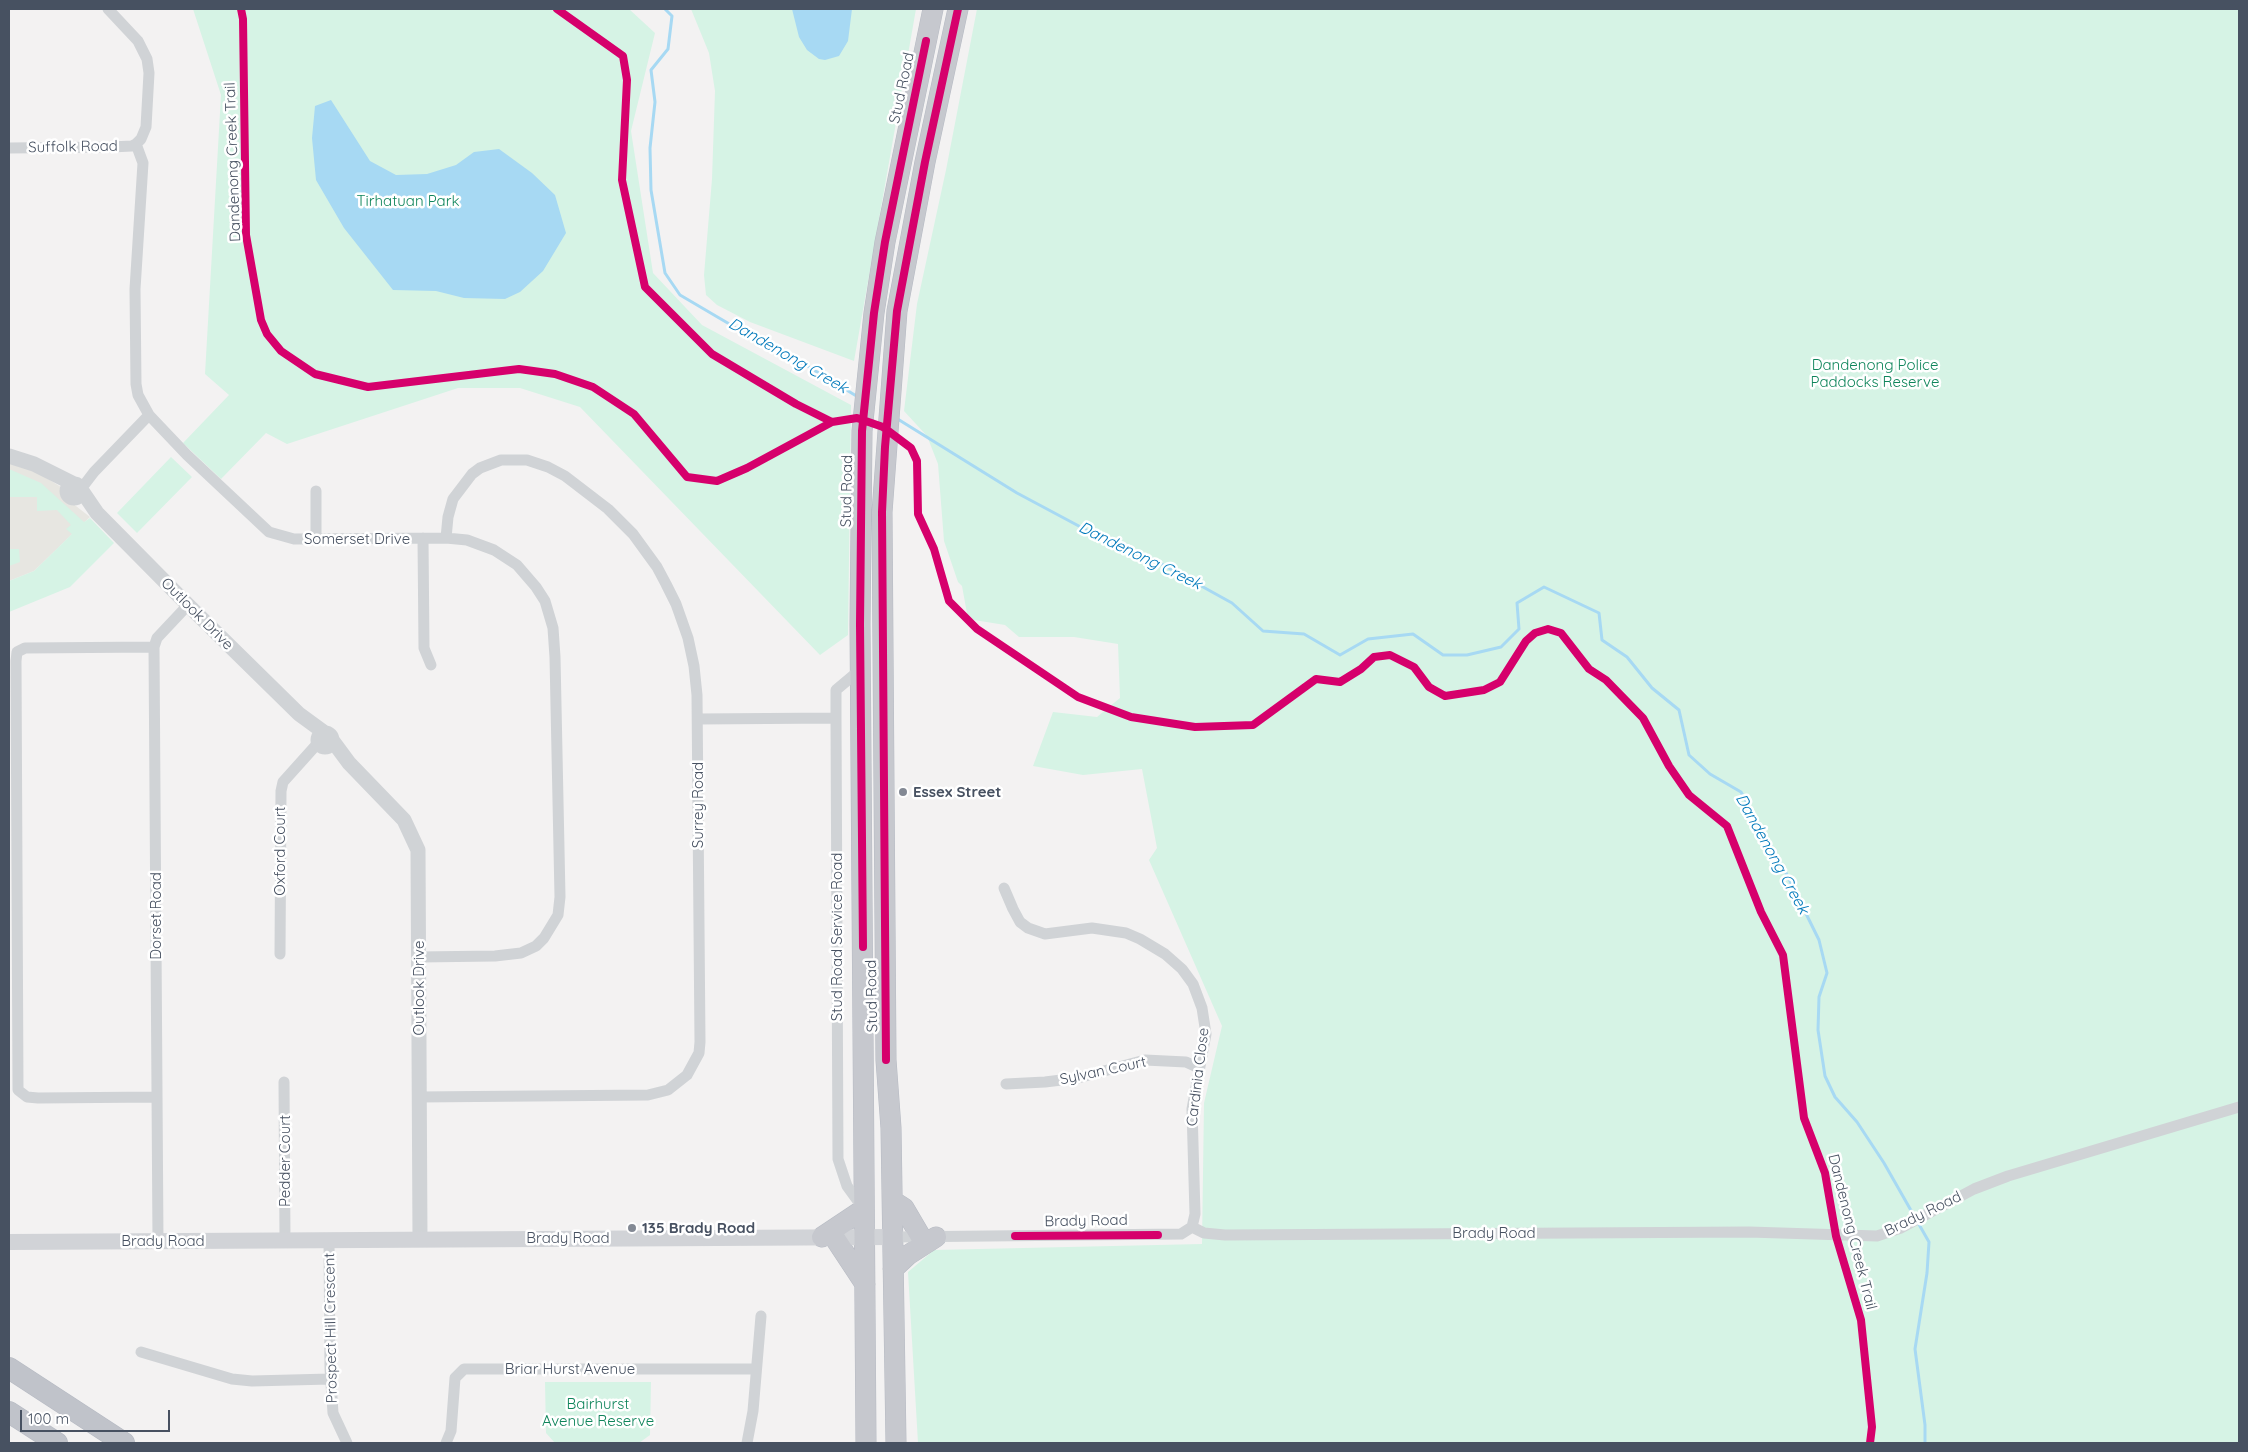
<!DOCTYPE html>
<html>
<head>
<meta charset="utf-8">
<style>
	body { margin:0 }
	#map { position:relative; width:2248px; height:1452px; overflow:hidden; background:#f3f2f2; font-family:Quicksand,sans-serif }
	canvas { display:block }
	.frame { position:absolute; inset:0; border:10px solid #475161; pointer-events:none }
	.scale { position:absolute; left:20px; top:1410px; width:150px; height:22px; box-sizing:border-box; border:2px solid #475161; border-top:0; padding-left:6px; font-size:15px; line-height:18px; white-space:nowrap; color:#475161; -webkit-text-stroke:4px #fff; paint-order:stroke }
</style>
</head>
<body>
<div id="map">
<canvas width="2248" height="1452"></canvas>
<div class="frame"></div>
<div class="scale">100 m</div>
</div>
<script>
const ctx = document.querySelector('canvas').getContext('2d');
ctx.lineJoin = 'round';
function paint(path, color) { ctx.fillStyle = color; ctx.fill(path, 'evenodd'); }
const toPath = rows => new Path2D(rows.map(r => 'M' + r).join(''));
function stroke(path, color, width, dash) { ctx.strokeStyle = color; ctx.lineWidth = width; ctx.lineCap = dash ? 'butt' : 'round'; ctx.setLineDash(dash || []); ctx.stroke(path); }
function drawText(font, color, halo, rows, align = 'center') {
  ctx.font = font + ' Quicksand,sans-serif'; ctx.lineWidth = 5; ctx.setLineDash([]); ctx.textBaseline = 'middle'; ctx.strokeStyle = halo; ctx.fillStyle = color; for (const [text, x, y, turn = 0] of rows) {
    ctx.save(); ctx.translate(x, y); ctx.rotate((+turn || 0) * Math.PI / 180); ctx.textAlign = isNaN(turn) ? turn : align; if (halo) ctx.strokeText(text, 0, 0); ctx.fillText(text, 0, 0); ctx.restore();
  }
}
paint(toPath([
	[9,462,40,474,61,487,67,499,90,517,34,571,9,581]
]), '#e7e6e1');
paint(toPath([
	[193,9,629,9,655,33,631,131,653,273,702,325,851,405,848,635,820,655,580,407,520,388,458,388,287,444,266,433,221,479,183,443,229,395,205,374,221,95],
	[691,9,916,9,854,361,750,322,717,305,706,295,704,275,712,179,715,91,709,53],
	[977,9,2239,9,2239,1443,918,1443,908,1272,934,1250,1202,1244,1204,1103,1222,1026,1149,860,1157,848,1142,769,1083,775,1033,766,1053,712,1097,717,1120,698,1118,644,1074,637,1019,637,1005,625,968,619,962,586,958,582,944,541,938,464,927,436,904,411,917,304,946,170],
	[171,457,192,477,137,533,117,513],
	[9,469,41,483,84,522,90,518,114,543,70,587,9,612,9,581,34,571,72,534,66,529,71,525,57,510,37,511,37,497,9,497],
	[9,549,19,549,20,562,9,566],
	[545,1382,651,1382,650,1435,639,1443,555,1443,546,1433]
]), '#d6f3e5');
paint(toPath([
	[792,9,852,9,848,41,839,56,825,60,819,59,807,50,799,37],
	[331,100,370,161,396,175,427,174,456,165,474,152,499,149,532,173,555,195,566,233,543,271,520,292,505,299,464,298,436,291,393,290,344,228,316,180,312,138,315,106]
]), '#a7d9f3');
stroke(toPath([
	[665,9,672,16,668,49,651,70,655,102,650,148,651,190,665,273,680,295,760,342,809,367,858,397],
	[896,418,1017,493,1105,540,1147,556,1232,603,1263,631,1304,634,1340,655,1368,639,1413,634,1443,655,1467,655,1501,647,1519,629,1517,603,1544,587,1599,613,1602,640,1627,657,1652,688,1679,710,1689,755,1710,774,1741,792,1785,871,1819,940,1827,973,1819,997,1818,1030,1825,1076,1835,1097,1857,1122,1884,1163,1929,1242,1927,1273,1915,1349,1925,1425,1925,1443]
]), '#a7d9f3', 3);
const trunk = toPath([
	[893,1201,904,1208,921,1237],
	[822,1237,864,1209],
	[834,1237,865,1284],
	[893,1269,908,1255,936,1237],
	[866,1443,860,624,862,431,874,313,885,242,933,9],
	[896,1443,891,1128,886,1060,882,512,897,311,925,162,958,9]
]);
const motorway = toPath([
	[9,1368,124,1443],
	[9,1412,57,1443]
]);
stroke(trunk, '#b6bac3', 21);
stroke(motorway, '#b6bac3', 22);
stroke(toPath([
	[108,9,138,41,147,59,149,73,146,127,141,139,136,144,143,163,135,289,136,384,138,395,149,415,187,455,269,532,294,539,446,538,467,540,494,550,517,565,536,587,545,601,553,628,555,657,560,897,558,915,544,938,536,946,521,953,495,956,419,957],
	[9,148,111,147,132,146,136,144],
	[81,489,94,472,149,415],
	[316,491,316,539],
	[423,538,424,648,431,665],
	[154,647,25,648,17,652,16,661,18,1090,27,1097,38,1098,157,1097],
	[861,669,836,690,836,718,838,1159,847,1186,863,1208],
	[698,719,836,718],
	[1004,888,1013,909,1020,922,1028,928,1045,934,1092,928,1126,933,1140,939,1165,954,1182,969,1193,984,1202,1008,1206,1034,1192,1109,1195,1214,1192,1227],
	[280,954,281,791,283,782,318,743],
	[284,1082,285,1240],
	[1006,1084,1045,1082,1078,1078,1145,1060,1186,1062,1199,1068],
	[419,1097,648,1095,668,1090,687,1075,699,1053,700,1042,697,695,694,666,688,638,676,604,666,584,657,567,633,534,608,509,565,476,548,467,527,460,501,460,480,468,472,474,453,499,448,517,446,538],
	[1192,1227,1204,1233,1225,1235,1749,1232,1877,1236,1901,1228,1974,1189,2008,1176,2239,1107],
	[893,1237,1181,1234,1192,1227],
	[329,1240,330,1368,333,1413,347,1443],
	[158,1241,154,647,157,638,188,605],
	[141,1352,232,1379,252,1381,330,1379],
	[446,1443,451,1431,455,1378,464,1369,755,1369],
	[747,1443,753,1411,761,1316]
]), '#d0d3d6', 11);
stroke(toPath([
	[9,456,34,464,74,484],
	'67 491a7 7 0 1 1 14 0a7 7 0 1 1-14 0Z',
	[82,491,97,513,188,605,299,714,325,733],
	'318 740a7 7 0 1 1 14 0a7 7 0 1 1-14 0Z',
	[332,740,349,763,404,820,418,850,420,1239]
]), '#d0d3d6', 15);
stroke(toPath([
	[9,1242,893,1237]
]), '#d1d3d7', 16);
stroke(trunk, '#c6c8ce', 20);
stroke(motorway, '#c0c3ca', 21);
stroke(toPath([
	[241,9,243,19,246,235,261,320,267,334,281,351,315,374,368,387,519,369,555,374,593,387,634,414,687,477,717,481,747,468,832,422,857,418,883,427,911,448,917,461,918,514,934,549,949,601,977,629,1078,697,1131,717,1195,727,1253,725,1316,679,1340,682,1361,669,1374,657,1390,655,1414,667,1429,687,1445,696,1484,690,1500,682,1526,641,1535,633,1548,629,1561,633,1589,669,1606,680,1643,718,1669,766,1689,795,1727,826,1761,912,1783,955,1804,1118,1825,1173,1836,1236,1861,1320,1872,1427,1870,1443],
	[557,9,623,56,627,80,622,180,645,287,712,354,796,404,832,422],
	[863,947,860,624,862,431,874,313,885,242,926,41],
	[886,1060,882,512,885,447,897,311,925,162,958,9],
	[1015,1236,1158,1235]
]), '#d6006c', 8);
for (const [x, y, r, color] of [
	[903,792,5,"#838994"],
	[632,1228,5,"#838994"]
]) { const dot = new Path2D(); dot.arc(x, y, r, 0, 2 * Math.PI); ctx.fillStyle = color; ctx.fill(dot); stroke(dot, '#fff', 2); }
drawText('15px', '#475161', '#fff', [
	["Stud Road",902,88,-78],
	["Suffolk Road",73,147,-1],
	["Dandenong Creek Trail",233,162,-92],
	["Stud Road",847,491,-89],
	["Somerset Drive",357,539],
	["Outlook Drive",197,614,45],
	["Surrey Road",698,805,-90],
	["Oxford Court",280,851,-90],
	["Dorset Road",156,916,-90],
	["Stud Road Service Road",837,937,-90],
	["Outlook Drive",419,988,-90],
	["Stud Road",872,996,-91],
	["Sylvan Court",1103,1071,-12],
	["Cardinia Close",1198,1077,-83],
	["Pedder Court",285,1161,-90],
	["Brady Road",1923,1214,-26],
	["Brady Road",1086,1221,-1],
	["Dandenong Creek Trail",1852,1232,76],
	["Brady Road",1494,1233],
	["Brady Road",568,1238],
	["Brady Road",163,1241],
	["Prospect Hill Crescent",331,1328,-91],
	["Briar Hurst Avenue",570,1369]
]);
drawText('15px', '#0f855b', '#fff', [
	["Tirhatuan Park",408,201],
	["Dandenong Police",1875,365],
	["Paddocks Reserve",1875,382],
	["Bairhurst",598,1404],
	["Avenue Reserve",598,1421]
]);
drawText('bold 15px', '#475161', '#fff', [
	["Essex Street",913,792],
	["135 Brady Road",642,1228]
], 'left');
drawText('italic 16px', '#0079bb', '#fff', [
	["Dandenong Creek",788,356,30],
	["Dandenong Creek",1140,556,26],
	["Dandenong Creek",1772,854,61]
]);
</script>
</body>
</html>
